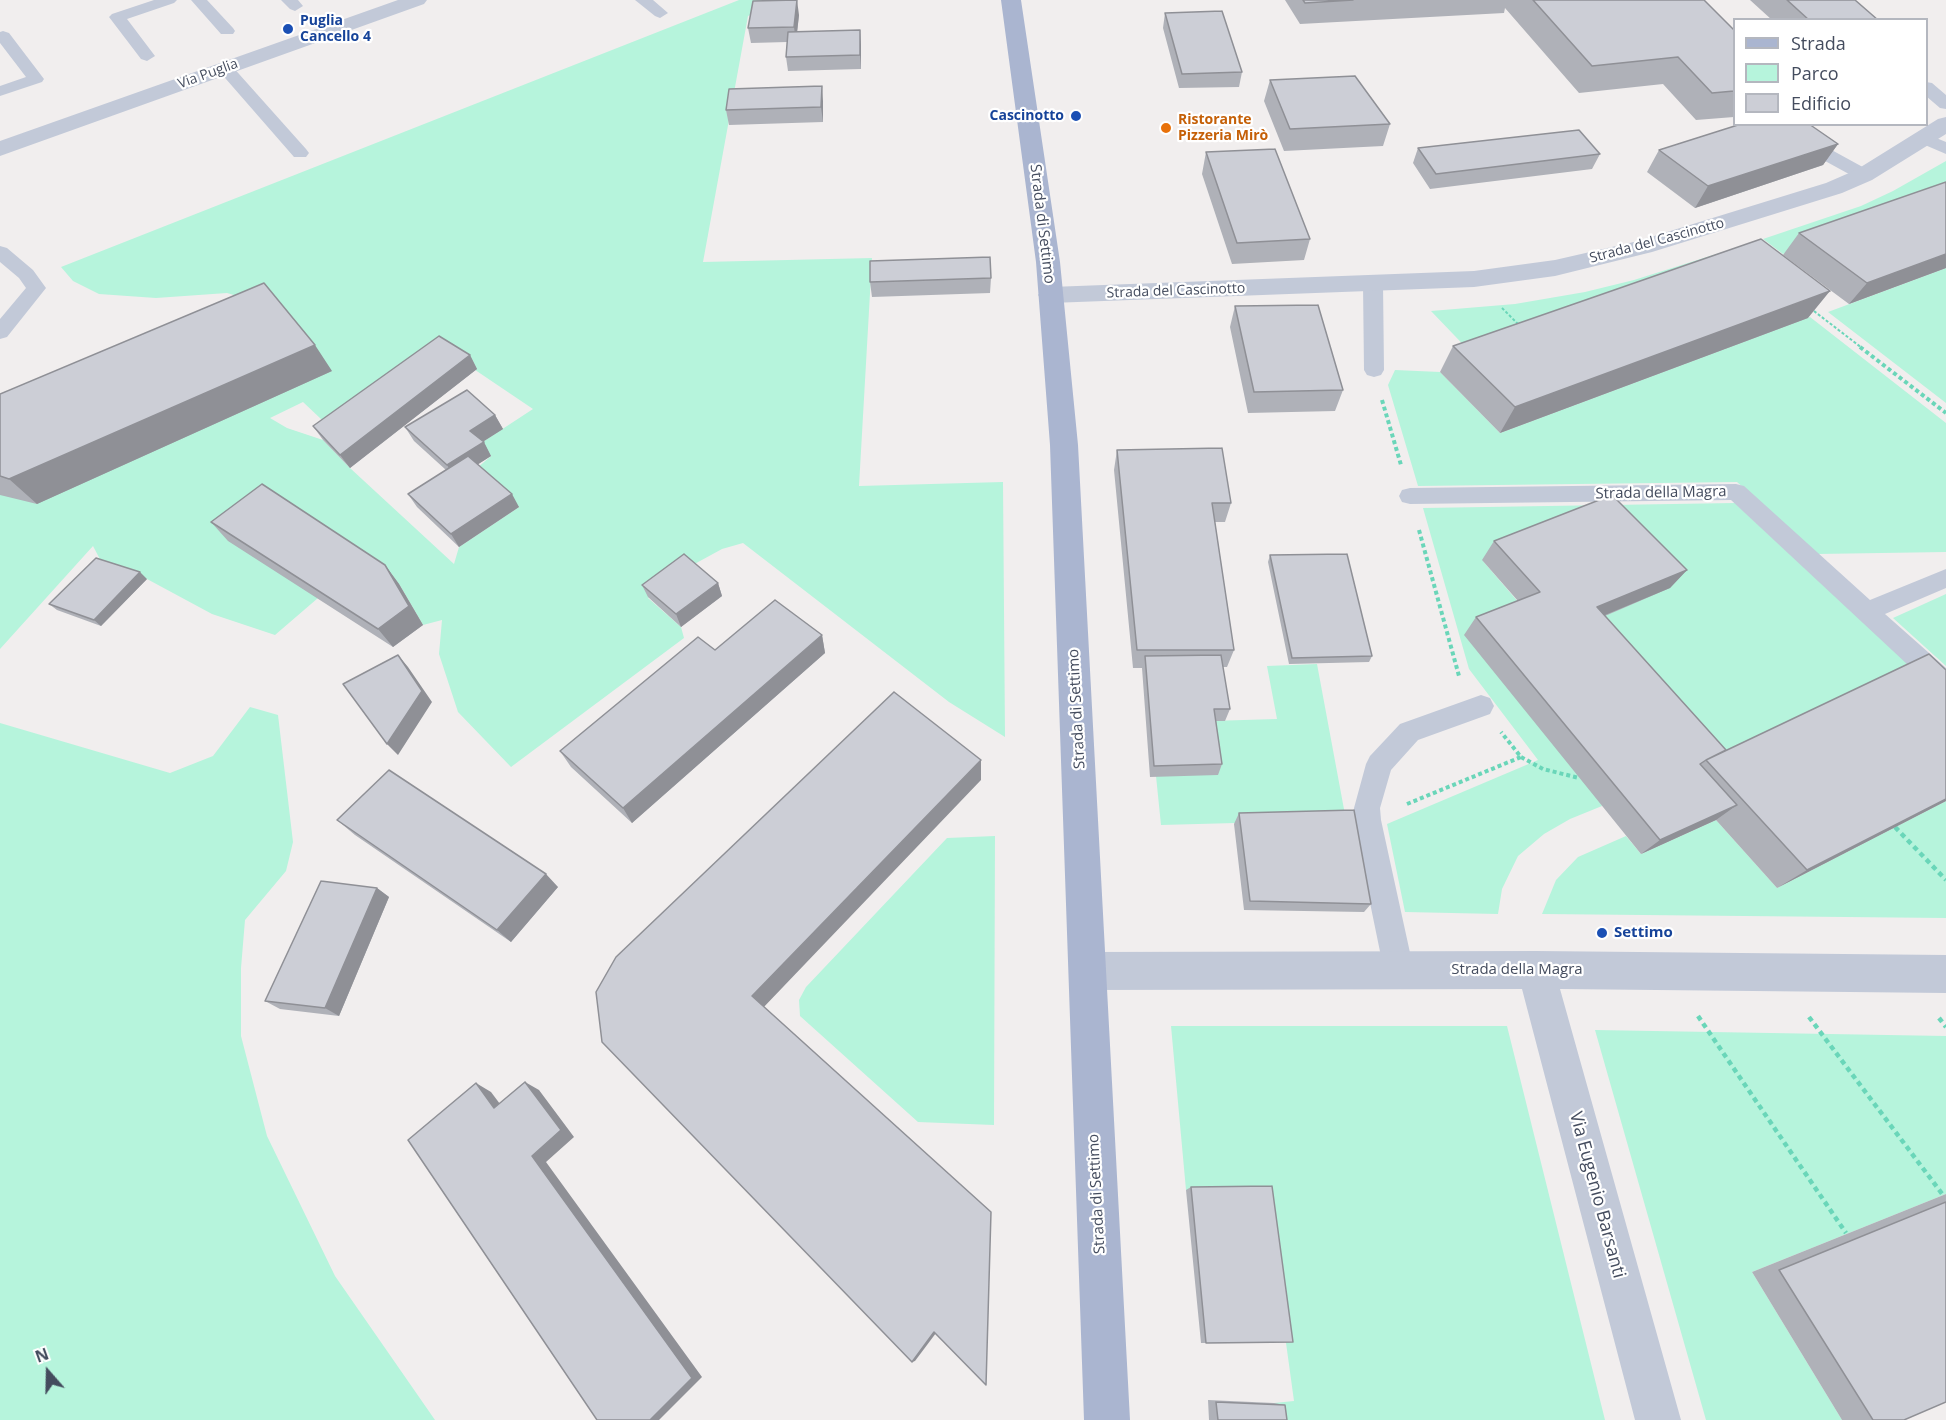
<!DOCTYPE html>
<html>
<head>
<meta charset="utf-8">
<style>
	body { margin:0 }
	#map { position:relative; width:1946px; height:1420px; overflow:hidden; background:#f1eeee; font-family:"Open Sans",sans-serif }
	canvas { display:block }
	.legend { position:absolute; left:1733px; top:18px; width:195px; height:108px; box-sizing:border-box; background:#fff; border:2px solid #b4b7bf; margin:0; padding:8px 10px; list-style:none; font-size:18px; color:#444c5e }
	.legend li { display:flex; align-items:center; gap:12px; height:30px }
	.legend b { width:30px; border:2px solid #b4b7bf }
	.north { position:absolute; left:18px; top:1342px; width:60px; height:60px; -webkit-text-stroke:4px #fff; paint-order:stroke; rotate:340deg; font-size:16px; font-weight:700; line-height:24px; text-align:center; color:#444c5e }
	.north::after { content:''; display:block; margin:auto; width:21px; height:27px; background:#444c5e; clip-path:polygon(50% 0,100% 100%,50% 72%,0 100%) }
</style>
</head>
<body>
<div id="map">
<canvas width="1946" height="1420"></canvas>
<ul class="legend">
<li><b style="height:8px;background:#aab5d0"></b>Strada</li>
<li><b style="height:16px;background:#b6f4dc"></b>Parco</li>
<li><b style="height:16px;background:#ccced6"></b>Edificio</li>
</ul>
<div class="north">N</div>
</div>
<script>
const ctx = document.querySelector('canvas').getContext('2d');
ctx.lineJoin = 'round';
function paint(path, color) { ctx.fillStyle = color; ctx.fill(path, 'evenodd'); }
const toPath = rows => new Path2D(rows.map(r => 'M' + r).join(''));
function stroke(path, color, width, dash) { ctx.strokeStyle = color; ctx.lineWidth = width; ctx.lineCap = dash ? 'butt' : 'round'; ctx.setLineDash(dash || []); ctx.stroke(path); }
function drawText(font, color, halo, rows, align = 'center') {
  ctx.font = font + ' "Open Sans",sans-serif'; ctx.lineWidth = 4.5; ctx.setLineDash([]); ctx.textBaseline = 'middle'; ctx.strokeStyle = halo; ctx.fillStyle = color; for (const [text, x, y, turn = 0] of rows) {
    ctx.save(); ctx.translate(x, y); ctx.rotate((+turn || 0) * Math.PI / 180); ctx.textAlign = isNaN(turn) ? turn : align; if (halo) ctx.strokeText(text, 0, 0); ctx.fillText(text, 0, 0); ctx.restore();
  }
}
paint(toPath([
	[739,0,787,0,748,16,703,262,872,258,859,486,1003,482,1005,737,949,702,743,543,722,549,689,567,648,598,681,627,684,638,511,767,458,712,439,654,442,620,423,625,399,584,318,598,275,635,212,614,147,579,103,565,93,546,0,649,0,495,261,303,227,293,156,298,99,294,73,281,61,267],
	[447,351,533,409,478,445,491,456,476,469,519,507,459,547,454,564,350,468,323,440,287,428,270,418,303,402,321,419,344,425],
	[1946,161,1946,209,1934,202,1783,254,1763,239,1861,206,1893,191],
	[1726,251,1477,359,1431,311,1515,304,1585,292,1634,280],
	[1946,268,1946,403,1828,312],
	[1810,317,1946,423,1946,552,1817,554,1737,482,1418,486,1388,385,1395,370,1440,372,1500,433],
	[1735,503,1946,698,1708,768,1482,560,1526,611,1602,806,1570,819,1544,834,1518,856,1502,889,1498,914,1405,912,1387,824,1538,760,1469,669,1423,508],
	[1946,594,1946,666,1893,618],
	[1317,664,1346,820,1161,825,1156,776,1210,721,1277,719,1267,666],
	[250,707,278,715,293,842,286,871,245,920,241,968,241,1036,267,1136,335,1276,435,1420,0,1420,0,723,170,773,213,756],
	[1946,801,1946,918,1542,914,1556,880,1578,857,1626,836,1641,854,1716,820,1777,888],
	[995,836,994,1125,918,1122,800,1016,799,1000,806,987,947,838],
	[1171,1026,1507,1026,1605,1420,1276,1420,1274,1403,1294,1401,1265,1190,1186,1190],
	[1595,1030,1946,1036,1946,1194,1752,1272,1842,1420,1706,1420]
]), '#b6f4dc');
stroke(toPath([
	[1502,308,1520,326],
	[1810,308,1862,348]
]), '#6ad6b9', 2, [3, 2]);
stroke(toPath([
	[1860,347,1946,413],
	[1382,400,1401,465],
	[1419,530,1459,676],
	[1521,757,1543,769,1579,778],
	[1407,804,1521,757,1501,732]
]), '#6ad6b9', 4, [4, 3]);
stroke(toPath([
	[1895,827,1946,880],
	[1698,1016,1846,1233],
	[1809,1017,1943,1195],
	[1939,1018,1946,1027]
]), '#6ad6b9', 4.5, [5, 4]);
paint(toPath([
	[154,0,177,0,174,3,127,19,155,56,147,61,141,59,109,17,112,14,154,0],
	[191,0,207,0,233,28,235,31,233,34,221,34,191,0],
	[281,0,298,0,303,6,295,11,290,9,281,0],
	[635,0,653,0,668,13,660,18,655,16,635,0],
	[3,31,9,33,44,79,42,82,0,96,0,86,26,77,0,43,0,32,3,31],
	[225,63,231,65,306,149,309,153,306,157,294,157,219,71,217,68,225,63],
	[1926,82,1932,83,1946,95,1946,109,1940,108,1926,96,1926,82],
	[1786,124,1804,124,1828,148,1870,171,1873,175,1870,179,1858,179,1816,156,1786,124],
	[1924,133,1946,142,1946,154,1918,142,1915,138,1918,134,1924,133],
	[0,246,7,248,33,270,46,288,7,337,0,339,0,319,26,288,19,278,0,262,0,246],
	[1373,278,1380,280,1383,284,1384,370,1381,375,1374,377,1367,375,1364,370,1363,284,1366,280,1373,278],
	[1736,484,1744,486,1870,600,1946,569,1946,588,1885,614,1946,668,1946,695,1937,692,1731,500,1410,504,1402,502,1399,496,1402,490,1410,488,1736,484],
	[1481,695,1490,698,1494,706,1490,714,1418,740,1391,770,1380,808,1381,820,1414,971,1409,981,1399,985,1389,981,1384,971,1353,820,1354,808,1366,764,1370,756,1400,724,1481,695]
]), '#c2c9d8');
paint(toPath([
	[398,0,427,0,424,4,0,156,0,141,398,0],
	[1946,117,1946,134,1872,180,1842,193,1652,252,1555,276,1474,287,1051,303,1042,301,1038,295,1042,289,1051,287,1474,271,1555,260,1638,241,1826,183,1856,170,1938,119,1946,117],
	[1536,951,1946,955,1946,993,1560,989,1681,1420,1635,1420,1522,989,1089,990,1076,984,1070,971,1076,958,1089,952,1536,951]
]), '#c2c9d8');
paint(toPath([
	[1001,0,1021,0,1060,262,1078,445,1130,1420,1084,1420,1050,445,1036,262,1001,0]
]), '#aab5d0');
paint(toPath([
	[1285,0,1704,0,1734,30,1734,117,1696,120,1663,84,1579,93,1505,8,1504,13,1300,24],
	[1750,0,1855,0,1878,20,1772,20],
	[1165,13,1242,72,1239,87,1179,88,1163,28],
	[799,15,797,32,861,45,861,69,788,71,786,57,787,42,751,43,748,28],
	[1270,80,1390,124,1383,146,1284,151,1264,101],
	[823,101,823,122,729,125,726,110],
	[1741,124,1809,124,1838,144,1823,165,1695,208,1647,172,1659,150],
	[1418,148,1600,154,1592,169,1430,189,1413,163],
	[1206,152,1310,239,1304,260,1232,264,1202,174],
	[1799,233,1946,268,1849,304,1783,255],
	[991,278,990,293,872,297,870,282],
	[1235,306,1343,390,1335,411,1248,413,1230,327],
	[1808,318,1500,433,1440,372,1453,346],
	[470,355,477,369,350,468,323,440,313,426],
	[332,371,37,504,0,495,0,394],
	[495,415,503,429,483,441,491,456,478,464,519,507,459,547,417,507,408,494,446,470,414,441,405,427],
	[1117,450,1231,503,1225,522,1215,522,1234,650,1227,667,1223,667,1230,709,1225,721,1216,721,1222,764,1218,775,1150,777,1142,668,1133,668,1114,470],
	[211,522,385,565,399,584,423,625,393,647,228,541],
	[1494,541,1687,570,1670,588,1605,616,1726,750,1946,801,1777,888,1716,820,1641,854,1464,635,1476,617,1518,601,1482,560],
	[1270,555,1372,656,1369,662,1289,664,1268,562],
	[147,579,101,626,57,610,49,604],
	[718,583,722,596,681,627,648,597,642,585],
	[822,635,825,653,632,823,571,767,560,751,715,650],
	[1239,813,1371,904,1364,912,1244,910,1234,824],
	[337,820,558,887,511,942,355,835],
	[377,888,389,897,339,1016,280,1009,265,1001],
	[1191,1187,1293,1342,1201,1343,1186,1190],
	[1946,1194,1946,1402,1904,1420,1842,1420,1752,1272],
	[1208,1400,1274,1403,1285,1405,1287,1420,1209,1420]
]), '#afb1b8');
paint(toPath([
	[797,0,799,15,796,42,794,27],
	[860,30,861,45,861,69,860,55],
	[822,86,823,101,823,122,821,107],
	[1838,144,1823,165,1695,208,1708,186],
	[1946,254,1946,268,1849,304,1867,283],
	[1830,291,1808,318,1500,433,1515,407],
	[315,345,332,371,37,504,9,479],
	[470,355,477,369,350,468,340,455],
	[495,415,503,429,478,445,470,431],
	[484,442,491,456,455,479,447,465],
	[512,494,519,507,459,547,451,534],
	[385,565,399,584,423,625,393,647,378,629],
	[1687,570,1670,588,1581,625,1597,607],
	[140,572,147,579,101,626,94,620],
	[718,583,722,596,681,627,676,614],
	[822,635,825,653,632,823,623,808],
	[398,655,408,667,432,702,398,755,387,744],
	[981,760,981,780,761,1010,752,996],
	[1946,799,1946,801,1777,888,1807,870],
	[1737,805,1716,820,1641,854,1660,840],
	[546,874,558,887,511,942,497,930],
	[377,888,389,897,339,1016,325,1008],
	[525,1082,539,1090,574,1137,546,1162,702,1377,659,1420,650,1420,532,1156],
	[476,1083,491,1092,509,1116,494,1108],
	[934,1332,936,1333,915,1361,912,1362]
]), '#8f9096');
const building = toPath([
	[797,0,794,27,748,28,753,1,797,0],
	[1303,0,1353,0,1305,3,1303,0],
	[1533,0,1704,0,1734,30,1734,91,1712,93,1678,57,1592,66,1533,0],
	[1787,0,1855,0,1878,20,1809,20,1787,0],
	[1222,11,1242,72,1182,74,1165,13,1222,11],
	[860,30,860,55,786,57,788,32,860,30],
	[1355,76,1390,124,1290,129,1270,80,1355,76],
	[822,86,821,107,726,110,729,89,822,86],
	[1741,124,1760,125,1762,124,1809,124,1838,144,1708,186,1659,150,1741,124],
	[1579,130,1600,154,1436,174,1418,148,1579,130],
	[1275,149,1310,239,1237,243,1206,152,1275,149],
	[1946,182,1946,254,1867,283,1799,233,1946,182],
	[1761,239,1830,291,1515,407,1453,346,1761,239],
	[990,257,991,278,870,282,870,261,990,257],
	[264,283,315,345,9,479,0,476,0,394,264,283],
	[1318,305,1343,390,1254,392,1235,306,1318,305],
	[439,336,470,355,340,455,313,426,439,336],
	[467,390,495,415,470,431,484,442,447,465,405,427,467,390],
	[1222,448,1231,503,1212,503,1234,650,1137,650,1117,450,1222,448],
	[468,456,512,494,451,534,408,494,468,456],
	[262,484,385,565,409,606,378,629,211,522,262,484],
	[1612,495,1687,570,1597,607,1726,750,1706,760,1700,764,1737,805,1660,840,1476,617,1540,592,1494,541,1612,495],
	[684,554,718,583,676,614,642,585,684,554],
	[1347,554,1372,656,1292,658,1270,555,1347,554],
	[96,558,140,572,94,620,49,604,96,558],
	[775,600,822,635,623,808,560,751,698,637,715,650,775,600],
	[1929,654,1946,670,1946,799,1807,870,1706,760,1929,654],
	[398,655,422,691,387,744,343,684,398,655],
	[1221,655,1230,709,1214,709,1222,764,1154,766,1145,656,1221,655],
	[894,692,981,760,752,996,991,1212,986,1385,934,1332,912,1362,602,1042,596,992,616,957,894,692],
	[389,770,546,874,497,930,337,820,389,770],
	[1354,810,1371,904,1250,901,1239,813,1354,810],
	[321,881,377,888,325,1008,265,1001,321,881],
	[525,1082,561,1130,532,1156,692,1378,650,1420,597,1420,408,1140,476,1083,494,1108,525,1082],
	[1272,1186,1293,1342,1206,1343,1191,1187,1272,1186],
	[1946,1202,1946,1402,1904,1420,1873,1420,1779,1270,1946,1202],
	[1216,1402,1285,1405,1287,1420,1218,1420,1216,1402]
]);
paint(building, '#ccced6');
stroke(building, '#8f9096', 1.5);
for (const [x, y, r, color] of [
	[288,29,6,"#1a4fb4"],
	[1076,116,6,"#1a4fb4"],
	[1166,128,6,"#e8710a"],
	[1602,933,6,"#1a4fb4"]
]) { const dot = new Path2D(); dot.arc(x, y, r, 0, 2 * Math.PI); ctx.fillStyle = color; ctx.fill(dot); stroke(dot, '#fff', 2); }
drawText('bold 14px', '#164399', '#fff', [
	["Puglia",300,21],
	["Cancello 4",300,37],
	["Cascinotto",1064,116,"right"]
], 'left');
drawText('14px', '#444c5e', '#fff', [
	["Via Puglia",208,74,-20],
	["Strada del Cascinotto",1657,241,-15],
	["Strada del Cascinotto",1176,291,-2]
]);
drawText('bold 14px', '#c56008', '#fff', [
	["Ristorante",1178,120],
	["Pizzeria Mirò",1178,136]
], 'left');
drawText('15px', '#444c5e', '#fff', [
	["Strada di Settimo",1042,224,83],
	["Strada della Magra",1661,493,-1],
	["Strada di Settimo",1077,709,-93],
	["Strada della Magra",1517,970],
	["Strada di Settimo",1097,1194,-93]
]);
drawText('bold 15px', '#164399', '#fff', [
	["Settimo",1614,933]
], 'left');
drawText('18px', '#444c5e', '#fff', [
	["Via Eugenio Barsanti",1597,1195,75]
]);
</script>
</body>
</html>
